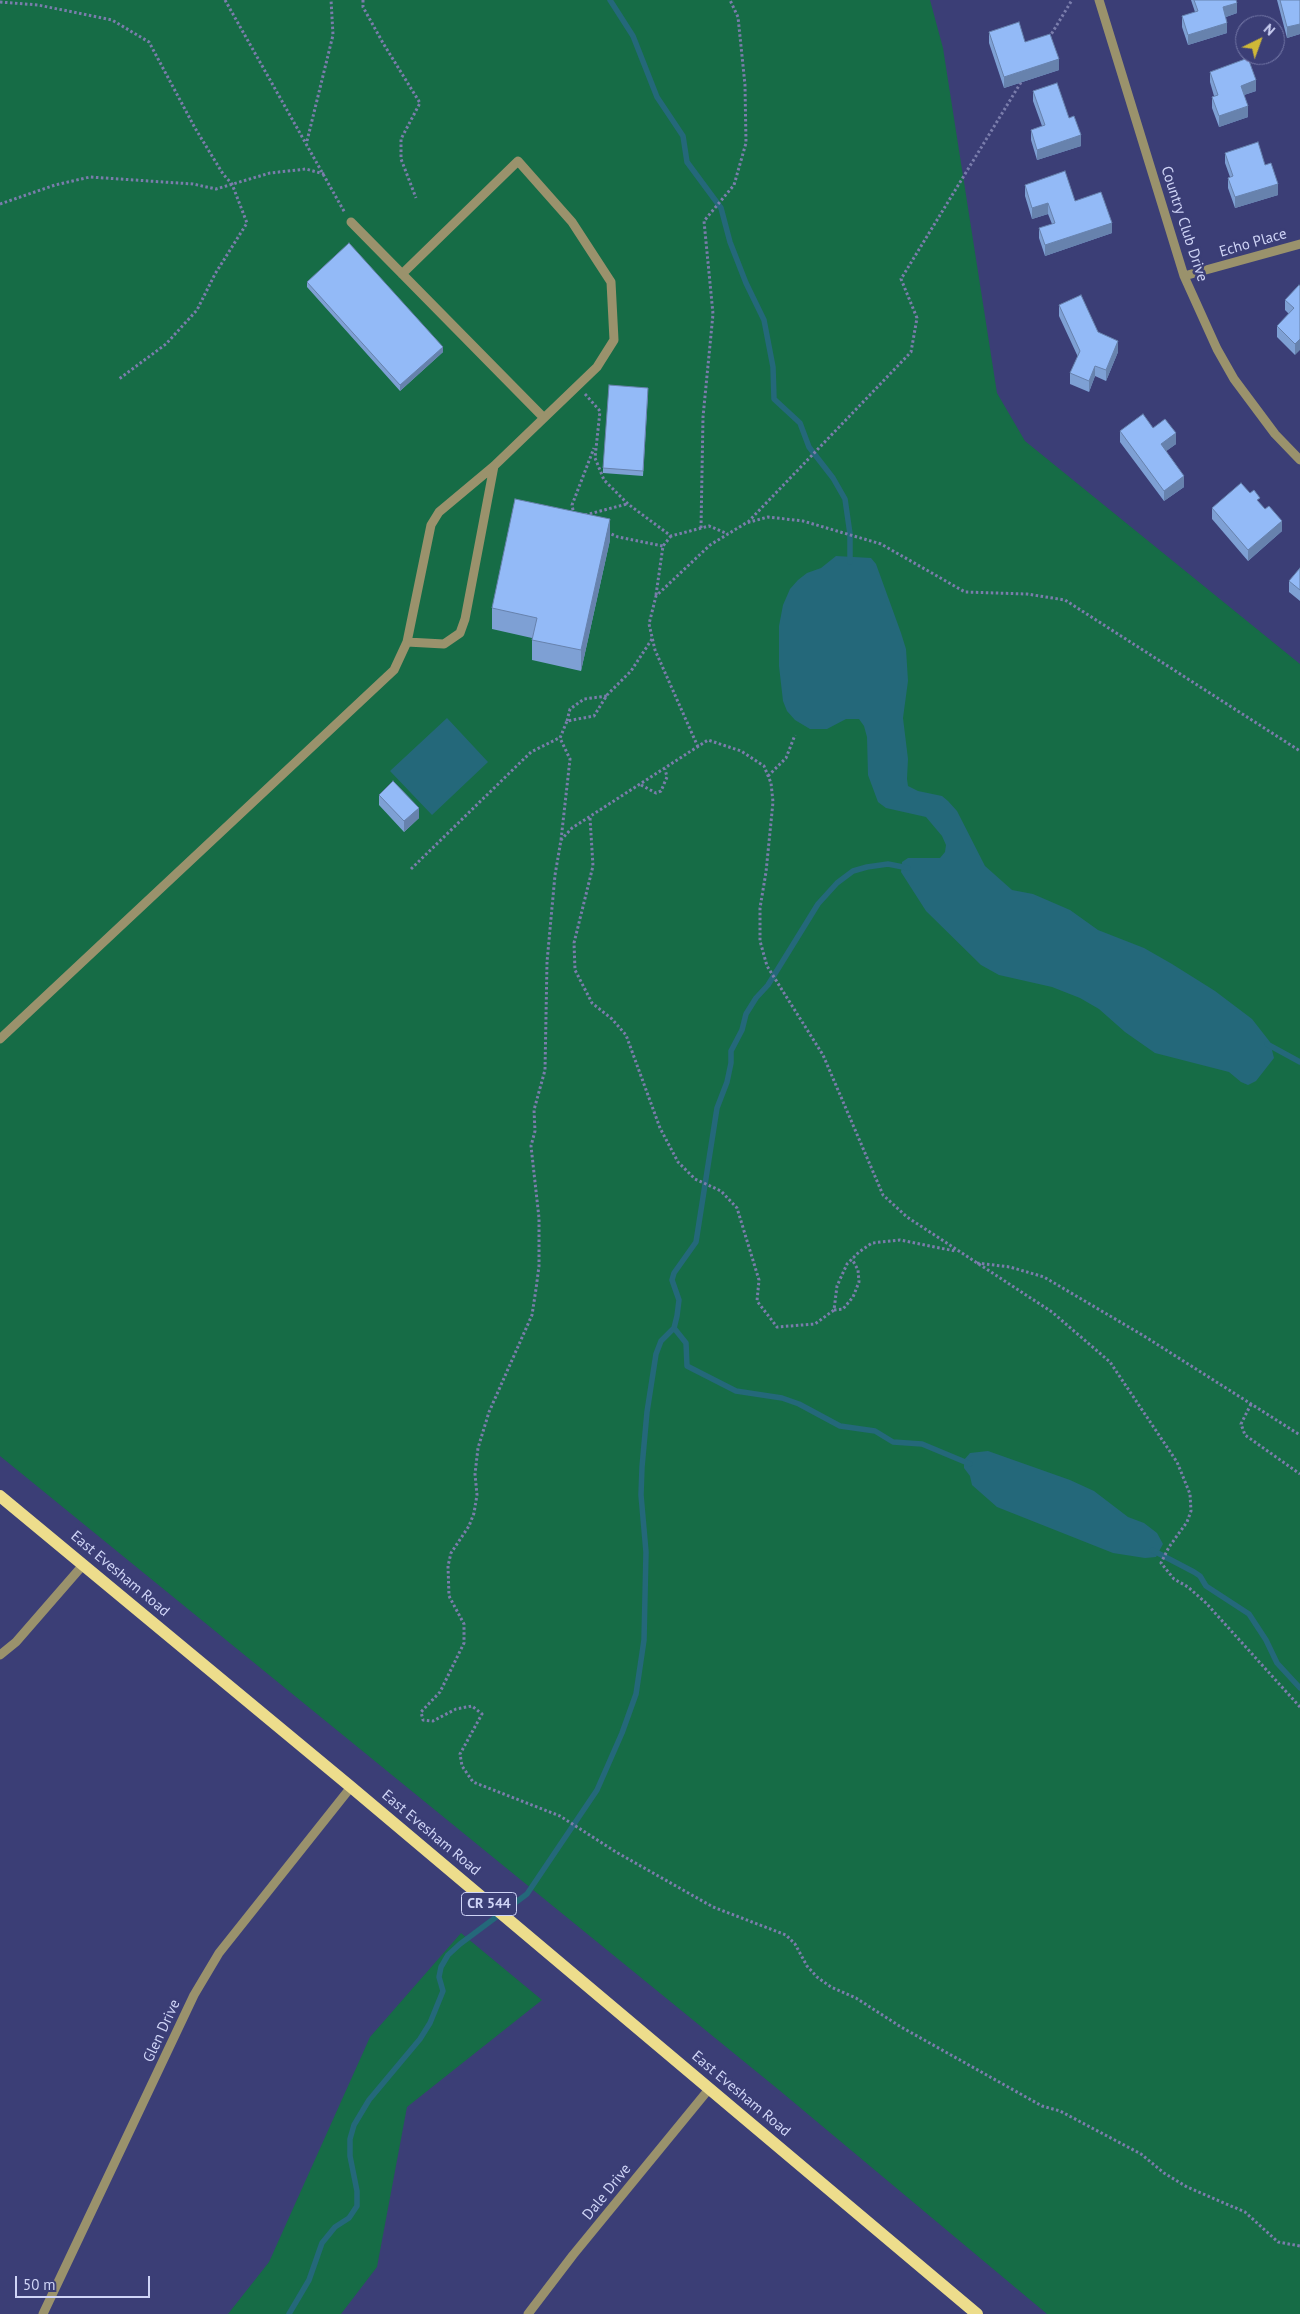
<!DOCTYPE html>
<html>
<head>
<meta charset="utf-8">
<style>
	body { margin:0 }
	#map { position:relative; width:1300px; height:2314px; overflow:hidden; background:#3b3e76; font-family:"PT Sans",sans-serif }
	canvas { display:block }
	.north { position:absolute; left:1235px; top:15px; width:50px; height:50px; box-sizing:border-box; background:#3b3e76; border:1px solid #767aa9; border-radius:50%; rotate:42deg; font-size:14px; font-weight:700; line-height:20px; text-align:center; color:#cfd4f6 }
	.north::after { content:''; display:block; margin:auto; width:18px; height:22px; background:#cfb837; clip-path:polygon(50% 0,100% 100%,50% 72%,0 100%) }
	.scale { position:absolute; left:15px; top:2276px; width:135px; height:22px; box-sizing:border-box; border:2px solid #cfd4f6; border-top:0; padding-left:6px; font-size:15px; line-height:18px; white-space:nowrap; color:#cfd4f6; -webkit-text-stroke:4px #3b3e76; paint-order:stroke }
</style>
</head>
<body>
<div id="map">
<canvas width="1300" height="2314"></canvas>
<div class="north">N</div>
<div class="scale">50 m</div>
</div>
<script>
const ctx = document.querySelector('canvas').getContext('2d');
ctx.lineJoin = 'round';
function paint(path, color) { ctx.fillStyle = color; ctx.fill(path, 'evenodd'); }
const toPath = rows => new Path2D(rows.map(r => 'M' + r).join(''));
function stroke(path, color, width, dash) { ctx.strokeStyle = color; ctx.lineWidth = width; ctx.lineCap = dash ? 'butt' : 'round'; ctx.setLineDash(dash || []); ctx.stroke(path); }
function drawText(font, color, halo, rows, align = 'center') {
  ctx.font = font + ' "PT Sans",sans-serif'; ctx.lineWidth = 5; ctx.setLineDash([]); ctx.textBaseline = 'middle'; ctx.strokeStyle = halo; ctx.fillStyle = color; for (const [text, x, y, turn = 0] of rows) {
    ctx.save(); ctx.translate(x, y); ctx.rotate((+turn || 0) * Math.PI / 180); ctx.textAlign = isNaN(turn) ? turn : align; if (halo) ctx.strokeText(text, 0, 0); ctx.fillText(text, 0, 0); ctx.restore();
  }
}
paint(toPath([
	[0,0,930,0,943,48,997,393,1025,441,1300,664,1300,2314,1047,2314,779,2090,0,1456],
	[461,1933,542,2000,407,2107,377,2267,341,2314,228,2314,269,2262,370,2037]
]), '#166c46');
paint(toPath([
	[836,556,871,558,876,564,901,633,906,649,908,681,903,718,908,759,907,779,908,786,918,791,942,796,948,801,957,811,985,866,1012,890,1033,894,1070,910,1098,930,1144,948,1172,964,1215,991,1252,1019,1270,1042,1274,1058,1256,1081,1248,1085,1241,1082,1229,1072,1155,1053,1125,1032,1099,1009,1080,998,1052,987,999,975,981,965,926,911,901,872,902,862,908,858,940,858,945,852,946,845,942,836,926,817,886,808,878,802,868,775,867,737,864,726,859,719,846,719,827,729,810,729,795,720,787,711,783,701,779,666,779,626,783,605,790,589,798,580,807,573,821,568],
	[447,718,488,762,432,815,390,771],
	[988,1451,1070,1480,1094,1491,1128,1517,1144,1523,1157,1533,1163,1544,1156,1557,1145,1558,1113,1553,997,1507,972,1485,970,1476,964,1468,964,1460,970,1453]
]), '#24687a');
stroke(toPath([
	[610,0,633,36,657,97,683,136,687,162,721,208,730,242,746,283,764,320,773,367,774,399,800,423,809,447,833,478,845,499,850,534,850,562],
	[1267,1044,1300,1062],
	[674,1328,686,1343,687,1366,736,1391,782,1398,799,1404,840,1426,875,1431,893,1442,922,1444,970,1464],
	[1152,1550,1194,1572,1200,1576,1206,1586,1249,1614,1266,1640,1277,1663,1300,1688],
	[289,2314,309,2280,322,2243,335,2227,349,2218,357,2206,357,2191,350,2156,350,2139,354,2125,369,2100,420,2039,430,2023,443,1991,439,1977,441,1967,448,1955,460,1944,527,1894,597,1790,622,1733,636,1694,644,1640,646,1552,641,1495,642,1467,647,1412,656,1354,661,1341,674,1328,677,1316,679,1300,672,1280,674,1273,696,1242,717,1108,727,1082,731,1063,731,1051,742,1030,746,1014,756,998,768,985,818,904,837,883,853,871,867,867,888,864,908,868]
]), '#24687a', 5.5);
stroke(toPath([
	[225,0,345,213],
	[363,0,363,7,383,43,420,103,401,139,401,159,416,198],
	[0,2,38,5,112,20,149,42,195,128,223,174,232,184,247,223,215,274,197,310,166,344,119,379],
	[1049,38,1072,0],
	[307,141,333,35,331,0],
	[0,204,55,185,90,177,193,184,216,189,270,173,306,169,324,174],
	[585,394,600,411,595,458,604,480,628,504,671,536,709,526,728,534],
	[574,515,572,505,594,448],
	[585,515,627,504],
	[748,522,911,352,917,318,901,279,1023,79],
	[701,528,703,417,713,314,704,221,734,185,746,143,745,85,738,17,730,0],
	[607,532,618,537,663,546],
	[656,595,663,546,671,536],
	[567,721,570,709,584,699,607,696],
	[698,747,655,650,649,624,656,596,710,545,746,523,768,517,803,521,881,544,965,592,1027,594,1065,600,1300,751],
	[768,776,786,758,795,735],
	[641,785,656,793,661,791,667,777,665,769],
	[590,818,593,866,574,943,575,970,592,1003,612,1019,626,1035,660,1128,678,1162,695,1179,721,1191,737,1208,759,1280,757,1301,777,1327,815,1324,834,1310,837,1286,847,1264,859,1252,872,1243,900,1240,955,1251],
	[561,840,570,759,560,738,567,721,594,716,607,695,631,671,652,639],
	[411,869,531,752,559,738],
	[977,1263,1010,1267,1044,1277,1144,1336,1300,1435],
	[834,1310,843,1309,853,1297,859,1282,858,1270,852,1259],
	[1251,1404,1241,1424,1245,1435,1300,1474],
	[1300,1707,1206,1603,1188,1587,1174,1579,1161,1563,1169,1547,1187,1522,1191,1511,1190,1494,1177,1462,1110,1362,1052,1312,907,1217,883,1195,823,1055,767,966,760,941,760,908,766,872,773,802,771,783,764,766,741,751,708,740,572,828,561,840,555,875,547,962,545,1070,534,1110,535,1131,531,1146,539,1218,539,1266,536,1289,532,1315,489,1412,478,1448,475,1474,477,1495,474,1513,469,1526,451,1553,448,1566,449,1596,464,1624,464,1643,440,1692,421,1712,423,1720,433,1721,456,1709,472,1706,482,1714,460,1754,462,1766,473,1782,560,1816,616,1852,713,1907,786,1935,795,1944,807,1966,817,1977,831,1987,856,1998,901,2027,1042,2106,1060,2111,1141,2154,1164,2173,1187,2187,1245,2212,1278,2242,1300,2246]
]), '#7a7dac', 3, [2.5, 2.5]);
stroke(toPath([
	[1099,0,1184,276,1217,349,1234,379,1275,434,1300,460],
	[351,222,544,418],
	[1184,276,1300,244],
	[407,642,444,644,460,633,465,619,494,466],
	[0,1039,394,670,407,642,431,525,439,512,494,466,597,367,614,340,611,282,572,222,518,161,402,274],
	[0,1655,16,1642,83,1565],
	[43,2314,194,1995,219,1953,351,1787],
	[528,2314,573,2255,709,2089]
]), '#9a926c', 9);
stroke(toPath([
	[0,1496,351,1787,977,2314]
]), '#eddd8c', 12);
paint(toPath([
	[1191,0,1236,0,1237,13,1226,17,1227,33,1188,45,1182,27,1182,16,1195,12],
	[1277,0,1300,0,1300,34,1287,38],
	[989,32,1025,42,1059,70,1004,88,989,43],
	[1210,72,1256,91,1244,95,1248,117,1219,127,1212,108,1212,97,1214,96,1210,82],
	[1033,91,1069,118,1081,146,1037,160,1031,140,1031,130,1042,126,1033,101],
	[1225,153,1265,165,1278,195,1235,208,1228,188,1228,178,1230,177,1225,163],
	[1025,185,1075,201,1112,233,1045,256,1039,238,1039,228,1052,224,1048,214,1032,219,1025,196],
	[307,282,443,352,400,391,307,287],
	[1300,286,1295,355,1277,337,1277,326,1289,314,1285,310,1285,300],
	[1059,305,1098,332,1118,352,1106,381,1095,376,1089,392,1070,384,1070,373,1078,357,1059,316],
	[648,393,643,476,603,473,603,468],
	[1153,428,1176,444,1166,451,1184,487,1164,501,1120,442,1120,431],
	[1260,504,1282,531,1248,561,1212,519,1212,508],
	[610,540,581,671,532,660,532,638,492,629,492,608],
	[1300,568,1300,601,1289,592,1289,581],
	[379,795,419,818,404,832,379,805]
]), '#7ea0d4');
paint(toPath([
	[1237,3,1237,13,1223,18,1223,7],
	[1227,23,1227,33,1188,45,1188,35],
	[1300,24,1300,34,1287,38,1287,27],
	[1059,59,1059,70,1004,88,1004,77],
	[1256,80,1256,91,1241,96,1241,86],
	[1248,106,1248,117,1219,127,1219,116],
	[1081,135,1081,146,1037,160,1037,150],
	[1278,184,1278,195,1235,208,1235,197],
	[1048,203,1048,214,1032,219,1032,208],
	[1112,223,1112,233,1045,256,1045,245],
	[1300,339,1300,350,1295,355,1295,344],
	[1118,341,1118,352,1106,381,1106,370],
	[443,347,443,352,400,391,400,385],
	[1095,366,1095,376,1089,392,1089,381],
	[1176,433,1176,444,1161,455,1161,444],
	[1184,476,1184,487,1164,501,1164,491],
	[610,519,610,540,581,671,581,650],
	[1282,521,1282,531,1248,561,1248,550],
	[419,808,419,818,404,832,404,821]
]), '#6782ad');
const building = toPath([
	[1194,0,1236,0,1237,3,1223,7,1227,23,1188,35,1182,16,1198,11,1194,0],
	[1280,0,1300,0,1300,24,1287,27,1280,0],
	[1019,22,1025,42,1050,34,1059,59,1004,77,989,32,1019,22],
	[1248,58,1256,80,1241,86,1248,106,1219,116,1212,97,1218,95,1210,72,1248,58],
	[1057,83,1069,118,1074,116,1081,135,1037,150,1031,130,1045,125,1033,91,1057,83],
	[1258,142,1265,165,1271,163,1278,184,1235,197,1228,178,1233,176,1225,153,1258,142],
	[1065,171,1075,201,1101,192,1112,223,1045,245,1039,228,1055,223,1048,203,1032,208,1025,185,1065,171],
	[349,243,443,347,400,385,307,282,349,243],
	[1299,285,1300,286,1300,339,1295,344,1277,326,1294,308,1285,300,1299,285],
	[1081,295,1098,332,1118,341,1106,370,1095,366,1089,381,1070,373,1080,351,1059,305,1081,295],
	[609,385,648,388,643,471,603,468,609,385],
	[1143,414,1153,428,1165,419,1176,433,1161,444,1184,476,1164,491,1120,431,1143,414],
	[1241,483,1250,493,1254,490,1260,498,1257,500,1265,509,1269,506,1282,521,1248,550,1212,508,1241,483],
	[515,499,610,519,581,650,532,640,537,618,492,608,515,499],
	[1300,568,1300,590,1289,581,1300,568],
	[393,781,419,808,404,821,379,795,393,781]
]);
paint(building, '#93baf7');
stroke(building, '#6782ad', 1);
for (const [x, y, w] of [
	[489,1904,55]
]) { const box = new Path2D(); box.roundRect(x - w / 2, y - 11.5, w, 23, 4); ctx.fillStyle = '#3b3e76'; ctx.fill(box); stroke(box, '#cfd4f6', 1); }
drawText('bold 14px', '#cfd4f6', null, [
	["CR 544",489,1904]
]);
drawText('15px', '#cfd4f6', '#3b3e76', [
	["Country Club Drive",1184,224,72],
	["Echo Place",1253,243,-16],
	["East Evesham Road",120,1574,40],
	["East Evesham Road",431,1833,40],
	["Glen Drive",162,2031,-65],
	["East Evesham Road",741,2094,40],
	["Dale Drive",607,2192,-51]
]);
</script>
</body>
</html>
